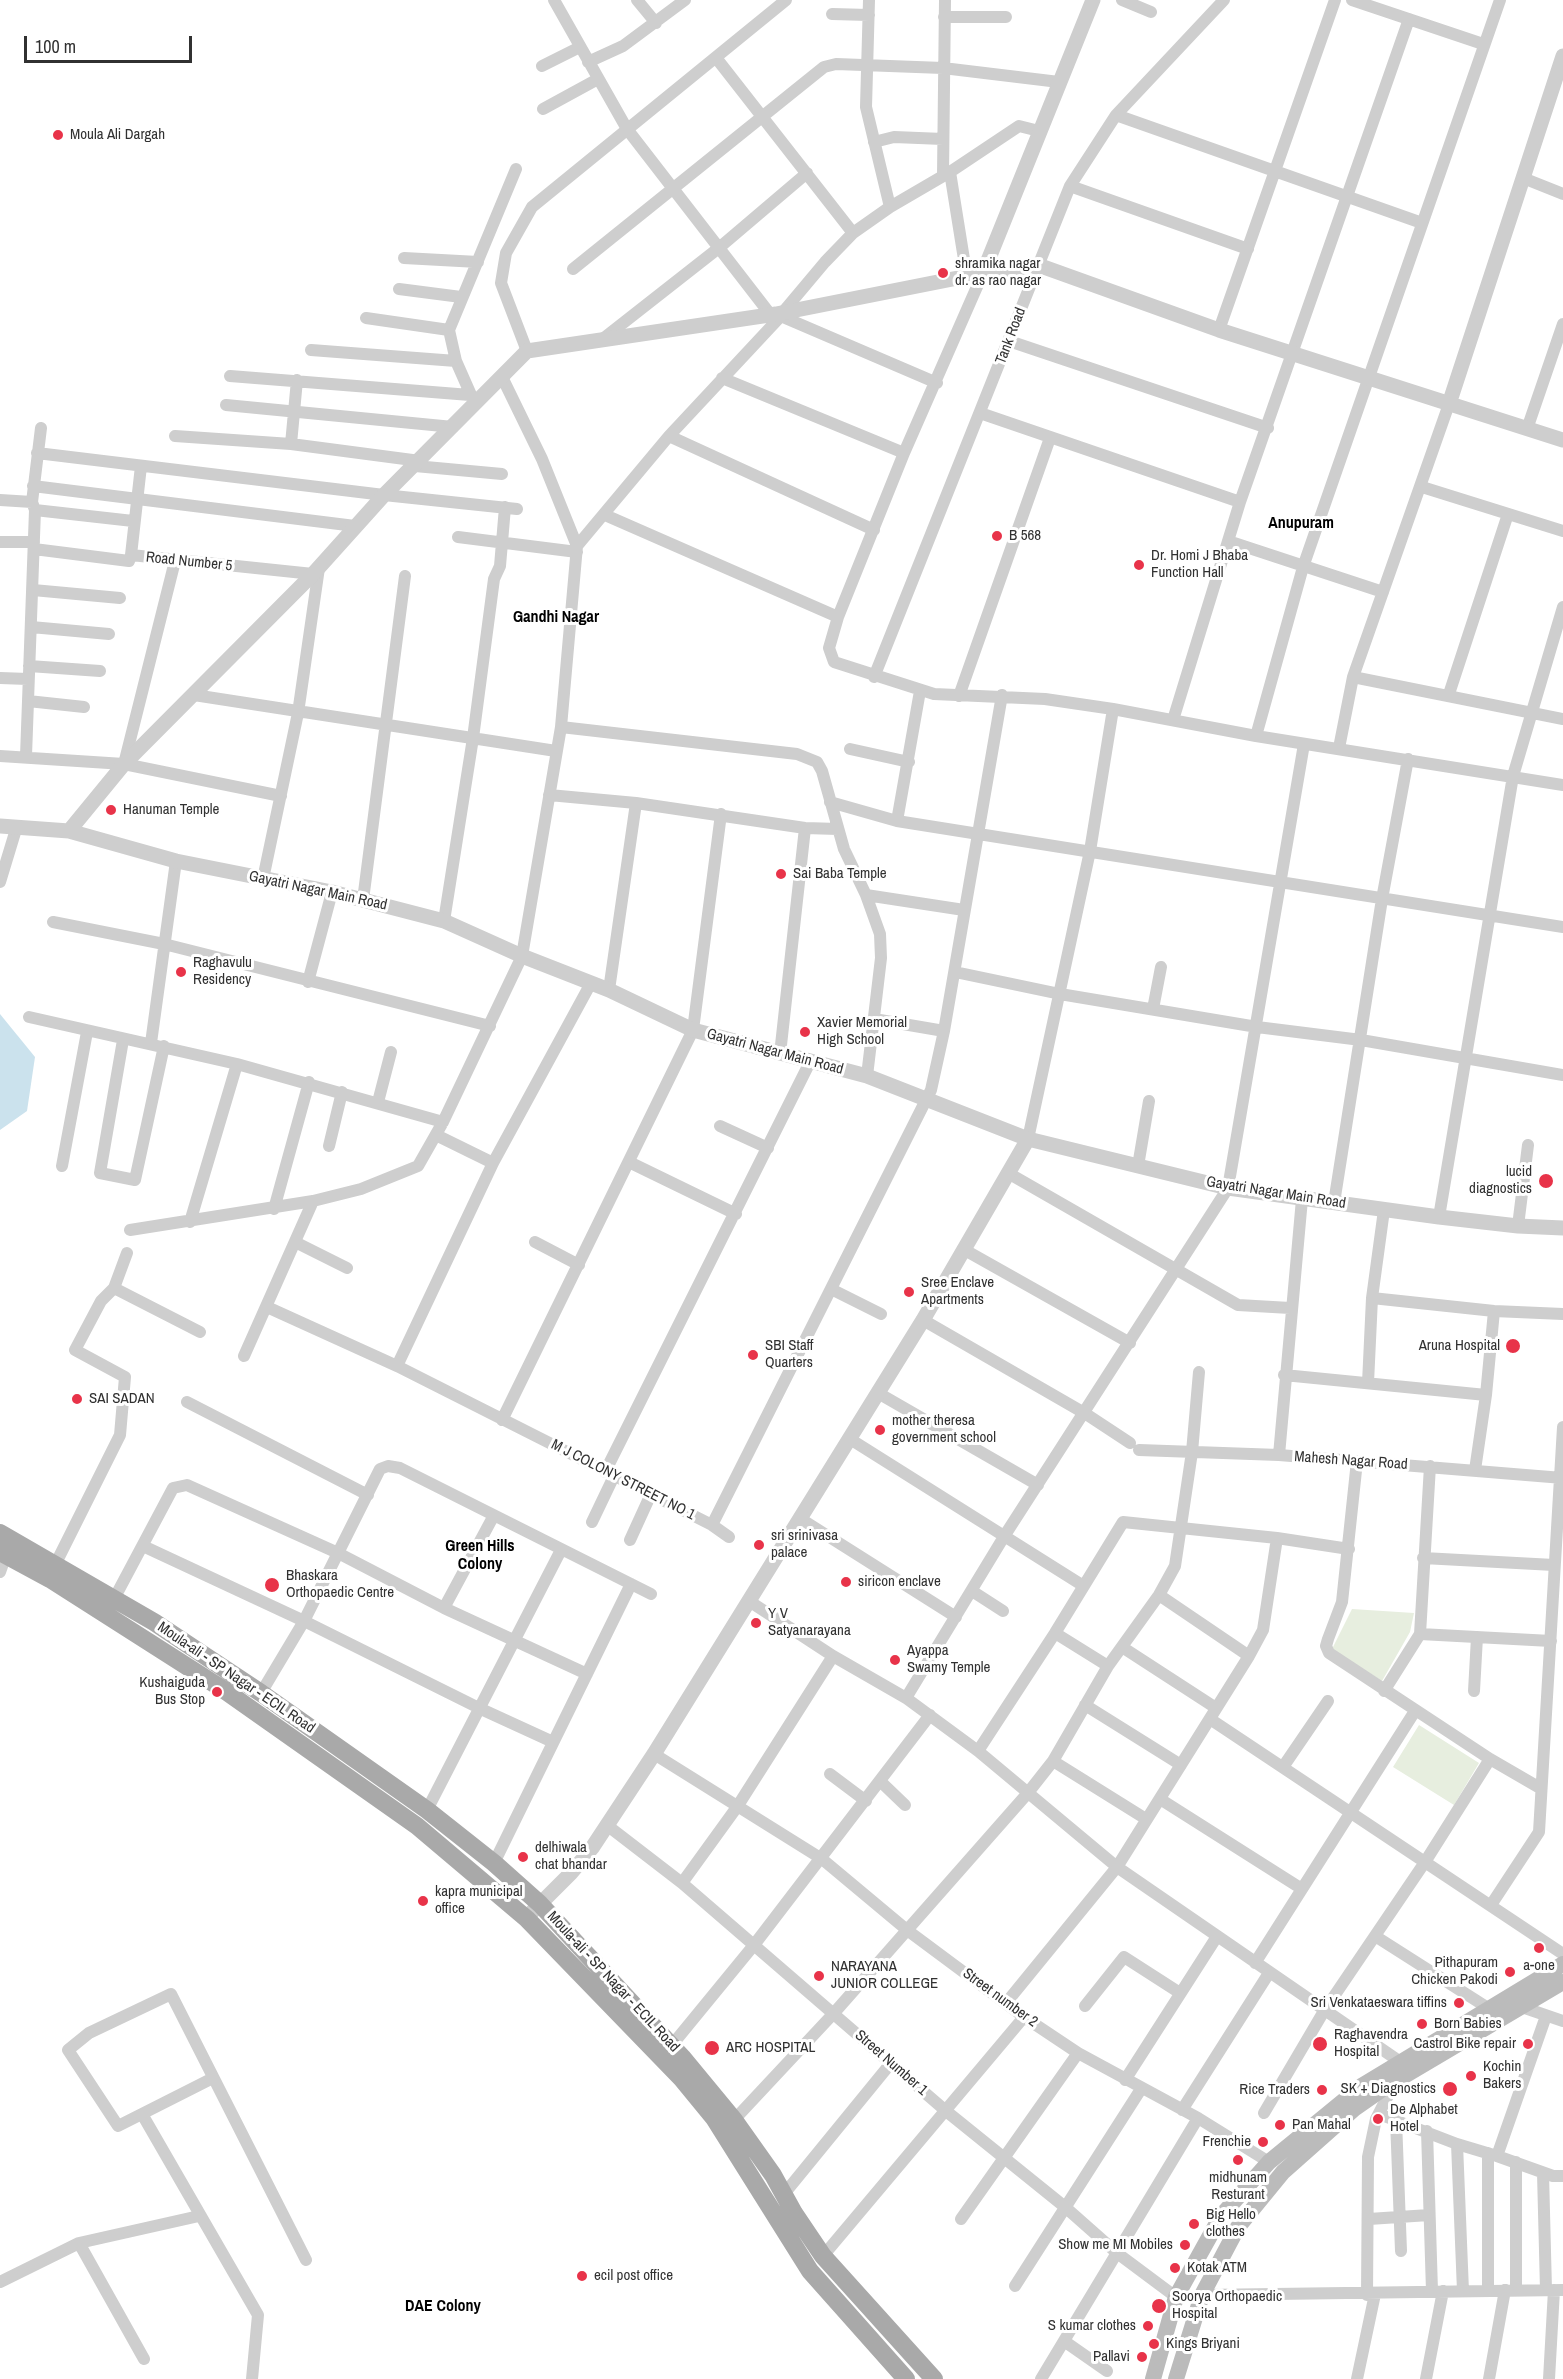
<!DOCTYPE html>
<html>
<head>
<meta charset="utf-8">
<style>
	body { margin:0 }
	#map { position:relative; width:1563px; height:2379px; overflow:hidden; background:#fff; font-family:"Archivo Narrow",sans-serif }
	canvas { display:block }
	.scale { position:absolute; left:24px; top:36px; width:168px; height:27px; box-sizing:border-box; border:3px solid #313131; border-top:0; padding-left:8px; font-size:18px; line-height:21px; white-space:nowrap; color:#313131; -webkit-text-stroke:4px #fff; paint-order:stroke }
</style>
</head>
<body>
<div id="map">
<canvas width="1563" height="2379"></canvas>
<div class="scale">100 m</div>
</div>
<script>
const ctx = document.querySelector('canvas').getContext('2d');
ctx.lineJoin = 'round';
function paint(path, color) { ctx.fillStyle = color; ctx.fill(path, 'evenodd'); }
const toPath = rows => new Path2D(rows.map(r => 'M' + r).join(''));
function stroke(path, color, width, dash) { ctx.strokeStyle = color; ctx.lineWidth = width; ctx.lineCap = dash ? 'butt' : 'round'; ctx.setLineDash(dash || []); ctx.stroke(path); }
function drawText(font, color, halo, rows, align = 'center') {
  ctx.font = font + ' "Archivo Narrow",sans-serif'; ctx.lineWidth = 6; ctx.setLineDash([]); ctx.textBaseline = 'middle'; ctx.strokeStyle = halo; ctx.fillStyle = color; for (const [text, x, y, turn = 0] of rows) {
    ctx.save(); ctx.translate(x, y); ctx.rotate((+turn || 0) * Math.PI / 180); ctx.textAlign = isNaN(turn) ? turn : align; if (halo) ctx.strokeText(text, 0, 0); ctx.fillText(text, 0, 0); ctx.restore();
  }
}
paint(toPath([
	[1352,1609,1414,1613,1410,1632,1382,1681,1332,1649],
	[1419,1725,1479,1763,1454,1805,1393,1767]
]), '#e7eedf');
paint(toPath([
	[0,1014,35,1057,27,1111,0,1130]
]), '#cbe2ed');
stroke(toPath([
	[554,0,627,129,770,314],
	[637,0,656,23],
	[869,0,866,107,890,207],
	[1122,0,1151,12],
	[1352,0,1483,44],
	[832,14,869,15],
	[944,17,1006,17],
	[717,59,853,233],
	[588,62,623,46,685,0],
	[542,66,580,47],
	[543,109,598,79],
	[1116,115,1422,223],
	[874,142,894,137,943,139],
	[950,172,967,278],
	[943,175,945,0],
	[1523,178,1563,194],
	[1070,186,1248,249],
	[404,258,478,262],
	[573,269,824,67,836,64,943,68,1059,82],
	[983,273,904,453,838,617,829,648,834,662,934,694,1045,699,1113,709,1256,736,1563,785],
	[399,289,461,297],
	[783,312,825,262,853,233,890,207,950,172,1019,126,1039,131],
	[776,314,937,383],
	[366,318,449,330],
	[1219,330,1335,0],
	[604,338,720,247,807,173],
	[1009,341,1268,428],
	[311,350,456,361],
	[527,351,501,283,506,253,532,207,786,0],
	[230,376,470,395],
	[502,377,542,459,577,546],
	[722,378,904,453],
	[475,404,456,361,449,330,516,169],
	[226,405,453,427],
	[980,413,1240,502],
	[1527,429,1563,324],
	[175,436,291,444,420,461],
	[669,436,874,530],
	[291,444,297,380],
	[37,453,384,495,517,509],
	[415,466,502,474],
	[33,486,355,526],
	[1422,487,1563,531],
	[0,500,32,502],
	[35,510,133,521],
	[605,515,838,617],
	[458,537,577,552],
	[1228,541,1383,592],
	[0,542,34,542],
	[34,549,129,561,131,555,313,574],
	[131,555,141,466],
	[33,590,120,598],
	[31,627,109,634],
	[29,666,100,671],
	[874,677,1070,186,1116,115,1224,0],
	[1353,677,1563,719],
	[0,678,28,679],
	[1449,694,1508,514],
	[194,695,556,751],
	[959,696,1050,438],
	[28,701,84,707],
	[1173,720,1240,502,1409,19],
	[561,727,577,546,669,436,781,316],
	[1256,736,1303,567,1500,0],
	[1339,748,1353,677,1449,404],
	[850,749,909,762],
	[0,756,124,764,281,796],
	[26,756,35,510,32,502,41,428],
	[124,764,175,561],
	[549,795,636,803,805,828,838,829],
	[830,802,897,821,1563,927],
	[897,821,920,691],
	[263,879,298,713,319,568],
	[0,882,17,826],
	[866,895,964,910],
	[363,900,405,576],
	[444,921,473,738,494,579,500,566,505,507],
	[53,922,164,944,490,1026],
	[955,972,1060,994,1257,1027,1361,1040,1563,1075],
	[308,982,332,892],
	[609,990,636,803],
	[1153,1009,1161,967],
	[29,1017,237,1064,443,1122],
	[874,1019,944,1031,1002,695],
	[123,1040,100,1173,135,1180,164,1046],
	[151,1043,176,861],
	[780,1054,805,828],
	[378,1102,391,1052],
	[720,1126,768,1148],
	[436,1135,493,1163],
	[1028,1139,1090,851,1113,709],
	[329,1146,342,1092],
	[629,1162,736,1214],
	[62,1166,87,1032],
	[1138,1166,1149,1101],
	[1008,1173,1238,1305,1290,1308],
	[1334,1203,1382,899,1408,759],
	[274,1209,309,1082],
	[1439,1217,1513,776,1563,607],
	[190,1222,237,1064],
	[1518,1226,1528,1145],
	[130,1230,313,1201,361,1189,418,1166,443,1122,522,956,561,727,797,754,817,762,822,771,844,849,866,895,880,934,881,958,867,1076],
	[295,1242,347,1268],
	[535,1242,579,1265],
	[963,1249,1130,1343],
	[114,1288,200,1332],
	[831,1289,881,1314],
	[1372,1298,1494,1311,1563,1314],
	[267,1307,397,1366,712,1525,931,1090,944,1031],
	[923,1320,1086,1414,1130,1443],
	[244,1356,313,1201],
	[397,1366,493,1163,591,983],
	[1284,1375,1486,1395],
	[1368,1383,1372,1298,1384,1210],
	[878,1393,1038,1485],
	[187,1402,368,1495],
	[502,1420,693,1030,721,814],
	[850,1439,1082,1585],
	[1139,1450,1279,1455,1563,1478],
	[1279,1455,1302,1199],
	[1357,1461,1342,1602,1328,1639,1326,1646,1329,1653,1490,1759,1540,1788],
	[1475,1470,1486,1395,1494,1311],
	[605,1472,810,1062],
	[801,1519,956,1617],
	[592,1522,614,1476],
	[712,1525,729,1537],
	[630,1540,651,1494],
	[143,1546,304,1621,481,1709,553,1742],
	[1423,1558,1554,1565],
	[55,1565,120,1435,125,1377,75,1350,101,1301,114,1288,127,1253],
	[0,1572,6,1555],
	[972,1591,1003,1611],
	[1159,1595,1249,1656],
	[114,1599,173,1488,187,1485,338,1553,444,1608,587,1674],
	[749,1601,833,1656,906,1698,978,1751,1117,1867,1399,2061],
	[444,1608,493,1517],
	[1055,1633,1108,1666],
	[1420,1634,1551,1641],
	[1122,1647,1216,1708],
	[1384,1691,1420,1634,1430,1466],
	[1474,1691,1477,1637],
	[261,1693,304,1621,380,1469,388,1466,400,1468,651,1594],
	[906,1698,1005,1535,1228,1188,1304,744],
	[1085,1705,1181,1765],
	[1210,1719,1563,1954],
	[978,1751,1055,1633,1123,1522,1277,1538,1349,1549],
	[654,1754,822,1859,907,1930,1024,2017,1078,2053,1198,2118,1269,2162],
	[1053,1761,1146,1819],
	[1283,1767,1328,1701],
	[830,1774,866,1801],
	[880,1781,905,1805],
	[1160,1799,1302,1889],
	[427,1810,561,1550],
	[608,1826,682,1883,946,2111,1065,2207,1117,2253,1176,2297],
	[494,1863,631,1584],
	[682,1883,737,1807,833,1656],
	[1491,1905,1539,1832,1563,1427],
	[1375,1936,1488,2008],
	[1255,1963,1415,1711],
	[1006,2003,1117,1867,1249,1656,1263,1630,1277,1538],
	[1516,2005,1563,2021],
	[1085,2006,1124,1957,1180,1993],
	[672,2045,754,1945,930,1715],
	[213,2078,118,2126,68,2050,89,2033,171,1994,306,2260],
	[1125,2080,1216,1938],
	[1182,2110,1269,1973],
	[1264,2113,1324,2011,1425,1862,1490,1759],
	[142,2114,258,2315,252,2379],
	[1379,2114,1457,2144,1497,2156,1546,2016],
	[734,2120,834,2013,1027,1794,1053,1761,1108,1666,1159,1595,1175,1566,1192,1452,1199,1372],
	[1396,2120,1401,2251],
	[1427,2131,1432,2291],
	[1457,2144,1463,2291],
	[1488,2153,1488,2290],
	[1497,2156,1553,2176,1563,2176],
	[1516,2162,1516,2290],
	[1543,2173,1546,2290],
	[784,2194,891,2063],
	[961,2219,1078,2053],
	[1369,2219,1429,2215],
	[79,2243,144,2359],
	[823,2256,1024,2017],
	[0,2282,79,2243,199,2216],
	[1015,2286,1141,2089],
	[1202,2295,1563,2290],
	[1367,2295,1368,2157,1376,2119,1395,2082],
	[1064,2341,1107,2371],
	[1041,2379,1198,2118],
	[1357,2379,1375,2294],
	[1426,2379,1443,2291],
	[1489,2379,1505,2290],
	[1549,2379,1554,2290]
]), '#cecece', 12);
stroke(toPath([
	[983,273,1093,0],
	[1449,404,1563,56],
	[0,826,69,831,176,861,332,892,444,921,522,956,609,990,693,1030,867,1076,1028,1139,1228,1188,1439,1217,1518,1226,1563,1228],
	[69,831,124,764,313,574,384,495,527,351,776,314,983,273,1038,265,1219,330,1563,440],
	[532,1912,571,1873,592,1848,654,1754,923,1320,1028,1139]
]), '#cecece', 15);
stroke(toPath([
	[1153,2379,1176,2297,1221,2216,1269,2162,1363,2085,1563,1964],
	[1176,2379,1202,2295,1238,2227,1283,2172,1354,2109,1387,2086,1563,1982]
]), '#bbb', 16);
stroke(toPath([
	[0,1533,154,1622,261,1693,427,1810,494,1863,540,1904,682,2057,734,2120,773,2175,794,2213,823,2256,934,2379],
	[0,1552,50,1579,224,1690,417,1826,527,1919,682,2079,714,2118,810,2271,906,2379]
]), '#a9a9a9', 18);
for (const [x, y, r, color] of [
	[58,135,6,"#e83349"],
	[943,273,6,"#e83349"],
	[997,536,6,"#e83349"],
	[1139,565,6,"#e83349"],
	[111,810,6,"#e83349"],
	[781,874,6,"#e83349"],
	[181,972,6,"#e83349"],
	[805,1032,6,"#e83349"],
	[1546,1181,8,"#e83349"],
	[909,1292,6,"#e83349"],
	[1513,1346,8,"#e83349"],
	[753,1355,6,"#e83349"],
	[77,1399,6,"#e83349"],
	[880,1430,6,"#e83349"],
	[759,1545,6,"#e83349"],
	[846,1582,6,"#e83349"],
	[272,1585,8,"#e83349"],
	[756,1623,6,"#e83349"],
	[895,1660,6,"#e83349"],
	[217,1692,6,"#e83349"],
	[523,1857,6,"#e83349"],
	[423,1901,6,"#e83349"],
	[1539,1948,6,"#e83349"],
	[1510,1972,6,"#e83349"],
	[819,1976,6,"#e83349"],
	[1459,2003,6,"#e83349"],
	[1422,2024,6,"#e83349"],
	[1320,2044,8,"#e83349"],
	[1528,2044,6,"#e83349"],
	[712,2048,8,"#e83349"],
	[1471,2076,6,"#e83349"],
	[1450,2089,8,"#e83349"],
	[1322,2090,6,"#e83349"],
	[1378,2119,6,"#e83349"],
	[1280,2125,6,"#e83349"],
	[1263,2142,6,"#e83349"],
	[1238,2160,6,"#e83349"],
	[1194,2224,6,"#e83349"],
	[1185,2245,6,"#e83349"],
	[1175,2268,6,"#e83349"],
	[582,2276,6,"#e83349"],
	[1159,2306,8,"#e83349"],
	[1148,2326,6,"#e83349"],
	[1154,2344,6,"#e83349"],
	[1142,2357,6,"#e83349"]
]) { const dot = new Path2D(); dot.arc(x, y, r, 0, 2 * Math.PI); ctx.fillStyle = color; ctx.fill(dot); stroke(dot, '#fff', 2); }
drawText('15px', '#313131', '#fff', [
	["Moula Ali Dargah",70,135],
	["shramika nagar",955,264],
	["dr. as rao nagar",955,281],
	["B 568",1009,536],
	["Dr. Homi J Bhaba",1151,556],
	["Function Hall",1151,573],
	["Hanuman Temple",123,810],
	["Sai Baba Temple",793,874],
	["Raghavulu",193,963],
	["Residency",193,980],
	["Xavier Memorial",817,1023],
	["High School",817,1040],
	["lucid",1532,1172,"right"],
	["diagnostics",1532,1189,"right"],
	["Sree Enclave",921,1283],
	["Apartments",921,1300],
	["SBI Staff",765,1346],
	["Quarters",765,1363],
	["Aruna Hospital",1500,1346,"right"],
	["SAI SADAN",89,1399],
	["mother theresa",892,1421],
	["government school",892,1438],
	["sri srinivasa",771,1536],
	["palace",771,1553],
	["Bhaskara",286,1576],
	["Orthopaedic Centre",286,1593],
	["siricon enclave",858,1582],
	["Y V",768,1614],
	["Satyanarayana",768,1631],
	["Ayappa",907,1651],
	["Swamy Temple",907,1668],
	["Kushaiguda",205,1683,"right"],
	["Bus Stop",205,1700,"right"],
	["delhiwala",535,1848],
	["chat bhandar",535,1865],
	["kapra municipal",435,1892],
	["office",435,1909],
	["Pithapuram",1498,1963,"right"],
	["Chicken Pakodi",1498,1980,"right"],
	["a-one",1539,1966,"center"],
	["NARAYANA",831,1967],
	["JUNIOR COLLEGE",831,1984],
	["Sri Venkataeswara tiffins",1447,2003,"right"],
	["Born Babies",1434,2024],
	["Raghavendra",1334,2035],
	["Hospital",1334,2052],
	["Castrol Bike repair",1516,2044,"right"],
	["ARC HOSPITAL",726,2048],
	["Kochin",1483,2067],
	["Bakers",1483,2084],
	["SK + Diagnostics",1436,2089,"right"],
	["Rice Traders",1310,2090,"right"],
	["De Alphabet",1390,2110],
	["Hotel",1390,2127],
	["Pan Mahal",1292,2125],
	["Frenchie",1251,2142,"right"],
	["midhunam",1238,2178,"center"],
	["Resturant",1238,2195,"center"],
	["Big Hello",1206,2215],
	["clothes",1206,2232],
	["Show me MI Mobiles",1173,2245,"right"],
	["Kotak ATM",1187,2268],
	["ecil post office",594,2276],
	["Soorya Orthopaedic",1172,2297],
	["Hospital",1172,2314],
	["S kumar clothes",1136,2326,"right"],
	["Kings Briyani",1166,2344],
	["Pallavi",1130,2357,"right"]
], 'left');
drawText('15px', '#313131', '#fff', [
	["Tank Road",1011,336,-69],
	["Road Number 5",189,562,6],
	["Gayatri Nagar Main Road",318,891,12],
	["Gayatri Nagar Main Road",775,1052,15],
	["Gayatri Nagar Main Road",1276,1193,9],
	["Mahesh Nagar Road",1351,1461,4],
	["M J COLONY STREET NO 1",623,1480,27],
	["Moula-ali - SP Nagar - ECIL Road",236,1678,34],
	["Moula-ali - SP Nagar - ECIL Road",613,1982,47],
	["Street number 2",1000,1998,36],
	["Street Number 1",891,2063,41]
]);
drawText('bold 16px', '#000', '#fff', [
	["Anupuram",1301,524],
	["Gandhi Nagar",556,618],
	["Green Hills",480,1547],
	["Colony",480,1565],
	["DAE Colony",443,2307]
]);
</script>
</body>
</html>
